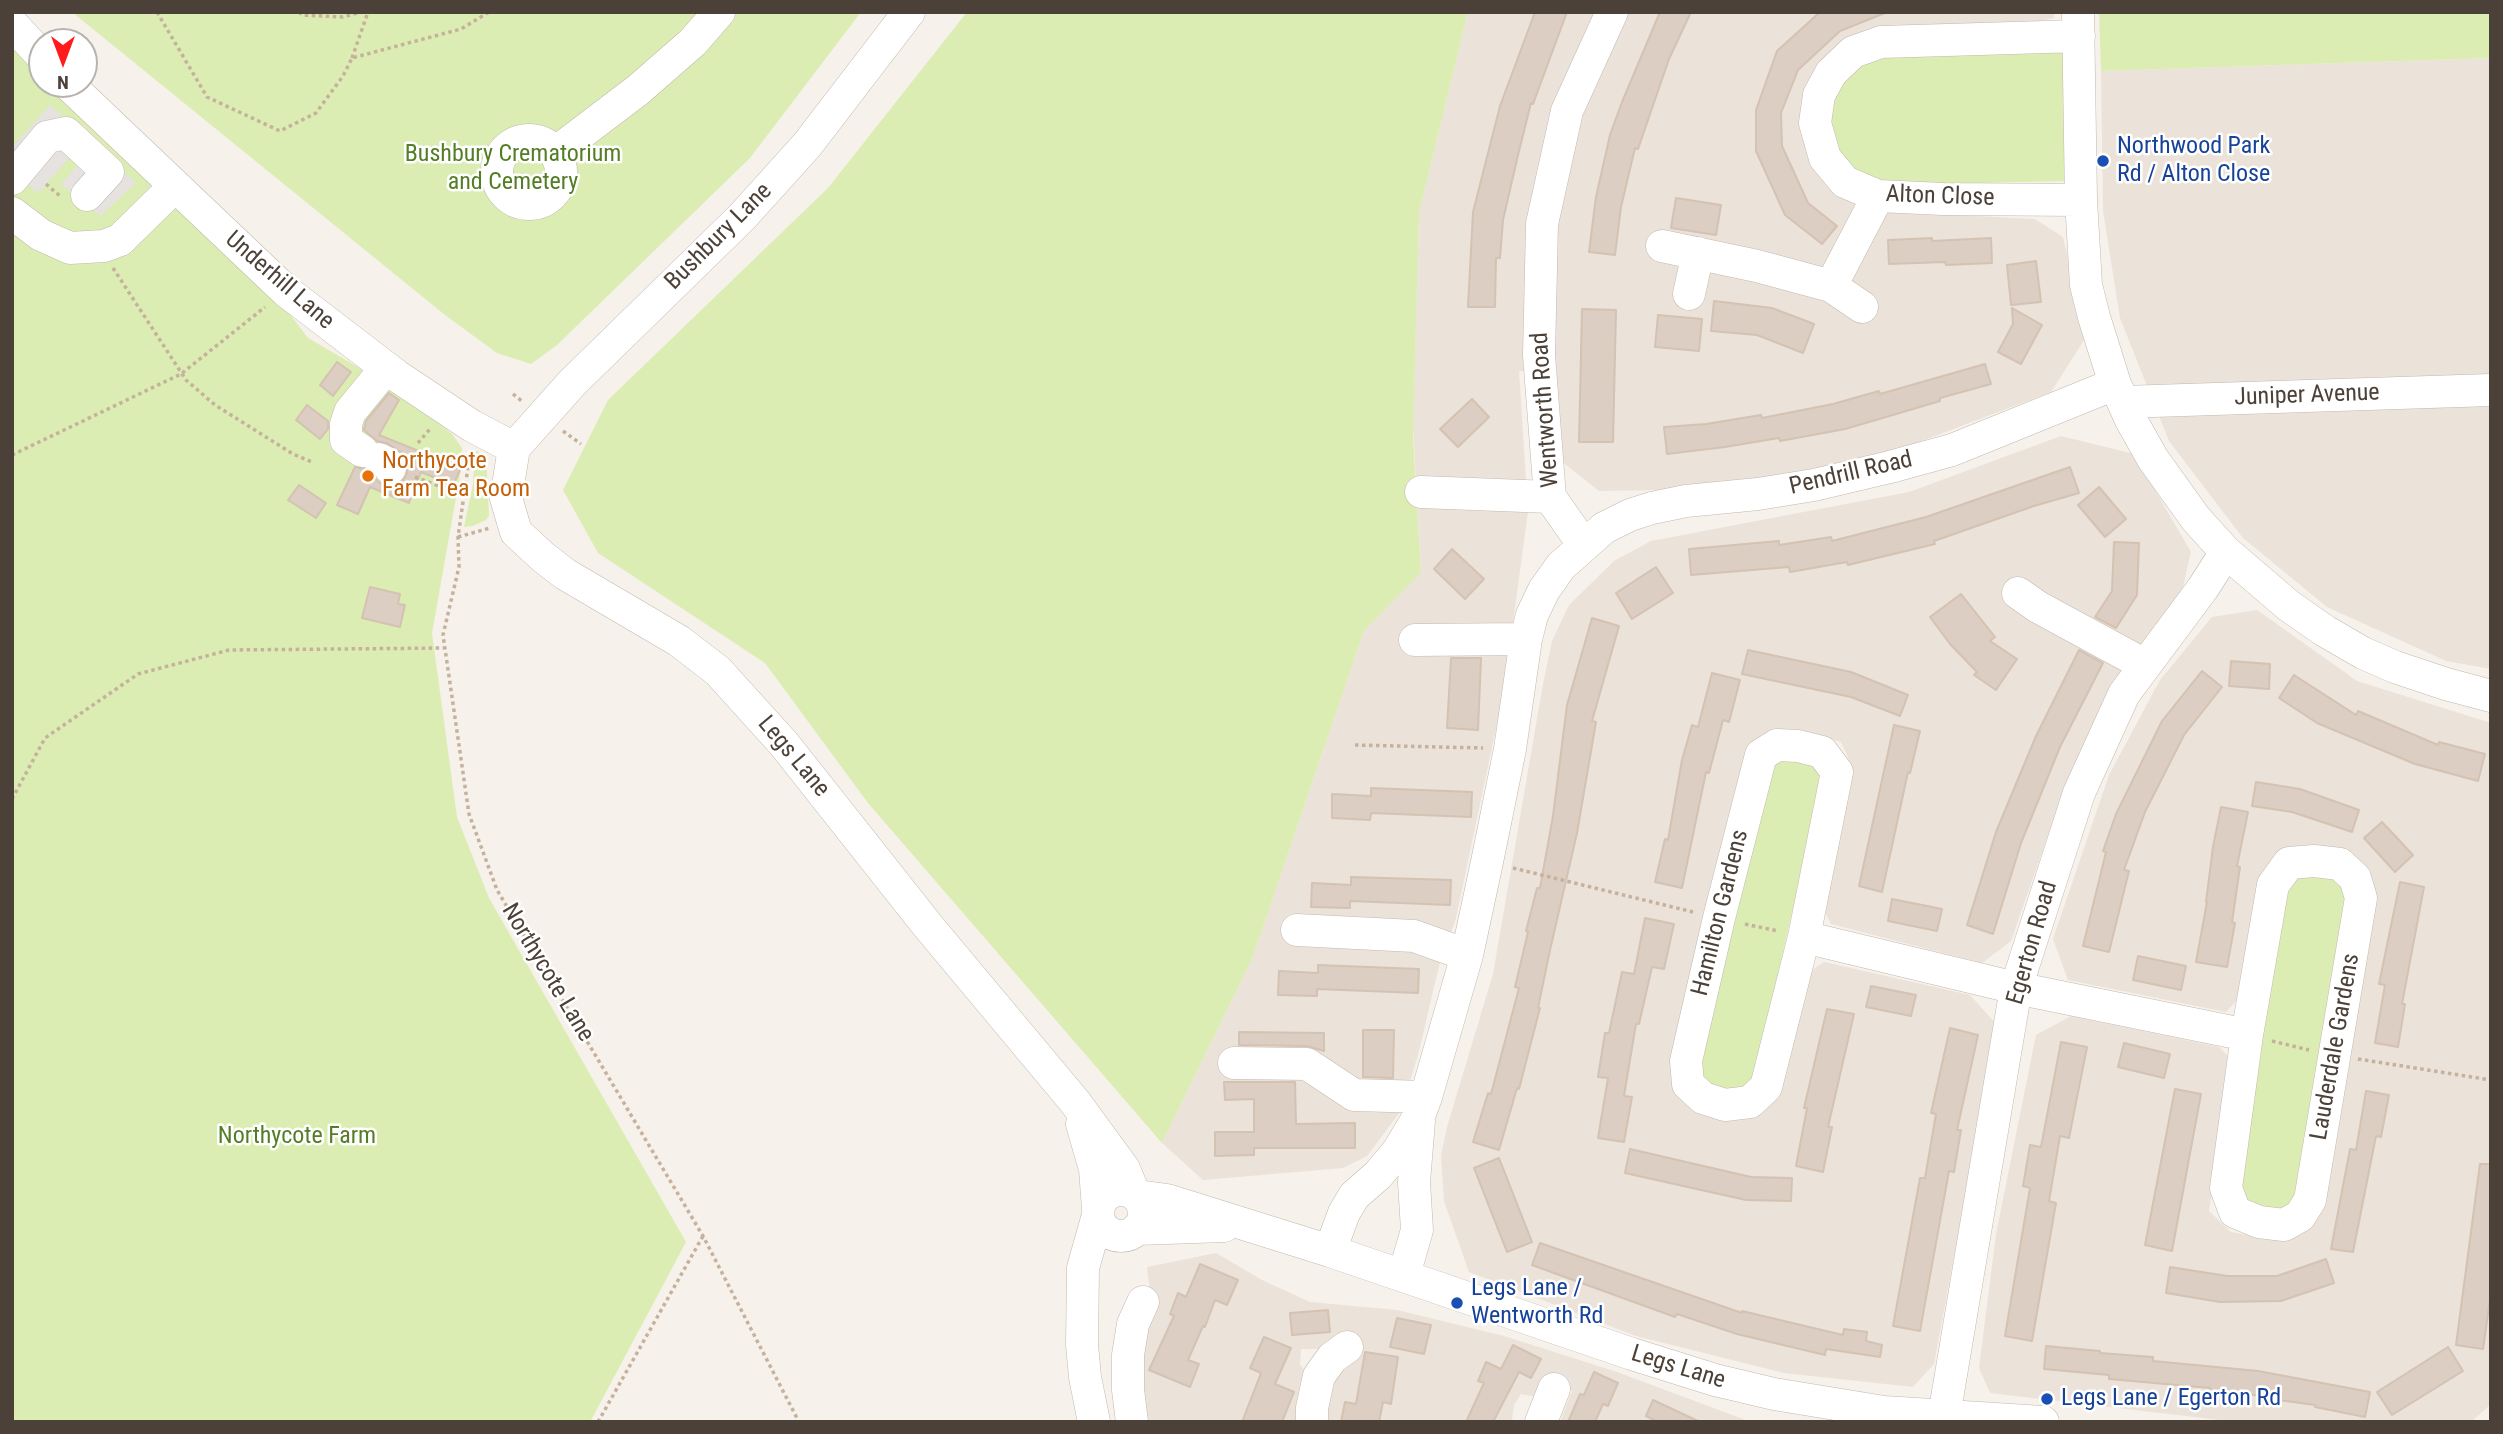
<!DOCTYPE html>
<html>
<head>
<meta charset="utf-8">
<style>
	body { margin:0 }
	#map { position:relative; width:2503px; height:1434px; overflow:hidden; background:#f6f1eb; font-family:"Roboto Condensed",sans-serif }
	canvas { display:block }
	.frame { position:absolute; inset:0; border:14px solid #4c4138; pointer-events:none }
	.north { position:absolute; left:28px; top:28px; width:70px; height:70px; box-sizing:border-box; background:#fff; border:2px solid #b7b3af; border-radius:50%; rotate:180deg; font-size:19px; font-weight:700; line-height:28px; text-align:center; color:#4c4138 }
	.north::after { content:''; display:block; margin:auto; width:24px; height:32px; background:#ff1a1b; clip-path:polygon(50% 0,100% 100%,50% 72%,0 100%) }
</style>
</head>
<body>
<div id="map">
<canvas width="2503" height="1434"></canvas>
<div class="frame"></div>
<div class="north">N</div>
</div>
<script>
const ctx = document.querySelector('canvas').getContext('2d');
ctx.lineJoin = 'round';
function paint(path, color) { ctx.fillStyle = color; ctx.fill(path, 'evenodd'); }
const toPath = rows => new Path2D(rows.map(r => 'M' + r).join(''));
function stroke(path, color, width, dash) { ctx.strokeStyle = color; ctx.lineWidth = width; ctx.lineCap = dash ? 'butt' : 'round'; ctx.setLineDash(dash || []); ctx.stroke(path); }
function drawText(font, color, halo, rows, align = 'center') {
  ctx.font = font + ' "Roboto Condensed",sans-serif'; ctx.lineWidth = 5; ctx.setLineDash([]); ctx.textBaseline = 'middle'; ctx.strokeStyle = halo; ctx.fillStyle = color; for (const [text, x, y, turn = 0] of rows) {
    ctx.save(); ctx.translate(x, y); ctx.rotate((+turn || 0) * Math.PI / 180); ctx.textAlign = isNaN(turn) ? turn : align; if (halo) ctx.strokeText(text, 0, 0); ctx.fillText(text, 0, 0); ctx.restore();
  }
}
paint(toPath([
	[1468,12,2054,12,2054,18,2036,22,1862,36,1827,55,1812,82,1897,212,2035,219,2063,237,2086,337,2051,392,1898,450,1783,476,1660,490,1599,491,1560,460,1555,370,1519,371,1528,512,1503,695,1456,918,1439,966,1418,1055,1400,1112,1367,1156,1343,1168,1203,1180,1162,1143,1252,959,1364,631,1421,571,1413,426,1419,213],
	[2491,58,2491,669,2446,661,2327,607,2243,538,2169,441,2120,318,2103,211,2101,71],
	[2061,436,2134,454,2191,552,2183,587,2121,680,2063,792,2011,941,1982,963,1831,924,1822,906,1851,764,1841,742,1802,730,1774,730,1754,741,1704,922,1675,1060,1824,962,1970,995,1997,1025,1934,1364,1913,1387,1784,1373,1636,1336,1469,1272,1444,1201,1441,1155,1447,1127,1493,974,1543,684,1552,641,1569,605,1614,561,1651,541,1909,492],
	[2257,610,2357,681,2491,723,2491,1404,2471,1422,2237,1422,1990,1393,1979,1368,1996,1234,2036,1035,2071,1016,2219,1047,2231,1059,2209,1211,2231,1232,2268,1239,2300,1235,2316,1221,2374,901,2240,997,2226,1012,2068,980,2053,939,2109,775,2160,680,2212,617],
	[1216,1253,1262,1280,1310,1302,1397,1310,1504,1336,1617,1372,1751,1422,1560,1422,1572,1391,1547,1380,1538,1397,1521,1394,1514,1405,1512,1419,1518,1422,1323,1422,1326,1349,1301,1349,1300,1365,1307,1373,1301,1422,1143,1422,1137,1378,1151,1299,1147,1267]
]), '#ebe2d9');
paint(toPath([
	[72,12,861,12,750,158,557,345,531,364,497,353,445,315],
	[967,12,1468,12,1419,213,1413,436,1421,572,1364,631,1252,959,1162,1143,868,803,765,663,598,553,563,490,608,400,828,188],
	[2099,12,2491,12,2491,58,2101,71],
	[12,36,42,65,42,84,62,84,286,309,308,338,404,394,452,434,462,448,462,464,432,633,457,817,489,898,686,1242,590,1422,12,1422],
	[2066,47,2067,181,1889,185,1862,176,1840,154,1828,111,1834,90,1866,60,1886,53],
	[478,451,485,462,487,473,489,516,486,520,473,526,464,527,473,484,475,452],
	[1780,755,1815,763,1823,776,1753,1084,1742,1092,1702,1085,1695,1071,1767,766],
	[2320,873,2345,883,2347,904,2299,1201,2284,1214,2247,1207,2240,1194,2284,886,2300,876]
]), '#dbedb2');
paint(toPath([
	[50,105,136,183,100,216,61,184,80,162,73,154,38,193,26,183,12,180,12,147]
]), '#e5e2e0');
const building = toPath([
	[1535,12,1567,12,1533,104,1531,103,1519,151,1503,220,1500,258,1496,258,1495,307,1468,307,1473,212,1500,106,1535,12],
	[1660,12,1691,12,1669,59,1638,149,1635,148,1621,207,1615,255,1589,252,1596,197,1610,135,1622,102,1660,12],
	[1820,12,1885,13,1840,31,1798,70,1781,113,1782,146,1808,203,1837,226,1822,244,1785,215,1756,151,1756,110,1777,51,1820,12],
	[1676,198,1721,205,1716,235,1671,228,1676,198],
	[1932,238,1932,241,1991,238,1992,263,1946,265,1945,262,1889,264,1888,240,1932,238],
	[2036,261,2041,302,2011,305,2007,265,2036,261],
	[1714,301,1772,308,1814,324,1803,353,1757,335,1711,331,1714,301],
	[2012,308,2042,325,2021,364,1998,352,2013,324,2012,308],
	[1582,309,1616,310,1613,442,1579,442,1582,309],
	[1658,315,1702,319,1699,351,1655,347,1658,315],
	[337,362,351,372,333,396,320,385,337,362],
	[1985,364,1991,384,1940,398,1940,401,1886,417,1845,429,1780,441,1779,438,1725,447,1667,454,1664,427,1706,424,1761,415,1762,418,1833,404,1879,391,1880,394,1985,364],
	[389,393,399,400,379,435,461,468,453,485,421,472,409,503,370,487,358,514,337,505,355,467,364,469,381,484,390,486,400,483,406,476,408,467,402,453,387,443,377,441,364,430,366,421,389,393],
	[1472,399,1489,417,1458,447,1440,429,1472,399],
	[307,405,328,421,328,429,320,439,296,420,307,405],
	[2070,467,2079,493,2034,506,1934,541,1935,544,1848,565,1847,562,1790,572,1789,567,1691,575,1689,549,1779,541,1779,545,1831,537,1832,541,1926,517,2070,467],
	[299,485,326,503,316,518,288,500,299,485],
	[2099,487,2126,519,2105,537,2078,505,2099,487],
	[2114,542,2139,543,2137,595,2116,628,2095,617,2112,591,2114,542],
	[1452,549,1484,579,1465,599,1434,569,1452,549],
	[1656,567,1673,593,1632,619,1616,593,1656,567],
	[370,587,400,594,398,604,405,605,400,627,362,618,370,587],
	[1961,594,1995,637,1990,641,2017,659,1996,690,1974,675,1977,672,1950,644,1930,617,1961,594],
	[1592,618,1619,626,1592,721,1596,722,1577,833,1550,950,1538,1008,1540,1008,1519,1089,1517,1088,1499,1150,1473,1142,1488,1093,1491,1094,1519,988,1515,987,1528,932,1526,931,1537,888,1540,888,1553,816,1567,705,1592,618],
	[1748,650,1851,672,1908,695,1900,716,1851,697,1742,674,1748,650],
	[2079,650,2103,663,2060,747,2021,843,1993,934,1967,925,1996,832,2036,736,2079,650],
	[1451,658,1481,658,1478,730,1447,728,1451,658],
	[2231,661,2270,664,2269,689,2229,686,2231,661],
	[2202,671,2222,687,2184,735,2145,812,2124,870,2129,871,2109,952,2083,946,2106,852,2103,851,2116,814,2162,721,2202,671],
	[1712,673,1740,680,1729,722,1723,720,1709,773,1706,772,1682,888,1655,882,1665,839,1668,840,1682,760,1692,725,1698,727,1712,673],
	[2294,675,2356,715,2358,711,2438,745,2439,742,2485,754,2478,781,2415,764,2317,723,2279,698,2294,675],
	[1894,725,1920,731,1910,773,1908,772,1882,892,1859,886,1894,725],
	[2256,782,2300,789,2359,810,2352,832,2292,812,2252,806,2256,782],
	[1371,788,1472,792,1471,817,1371,813,1370,820,1332,818,1332,794,1371,796,1371,788],
	[2221,807,2248,812,2237,866,2240,867,2232,922,2235,923,2227,967,2196,962,2207,902,2206,902,2213,847,2221,807],
	[2382,822,2413,855,2395,872,2364,838,2382,822],
	[1351,877,1451,880,1450,905,1350,901,1350,908,1311,907,1312,883,1351,885,1351,877],
	[2400,882,2424,887,2402,1004,2405,1004,2398,1047,2375,1043,2385,985,2379,984,2400,882],
	[1892,899,1942,909,1937,931,1888,921,1892,899],
	[1645,918,1674,924,1664,969,1652,967,1639,1024,1636,1024,1624,1096,1632,1097,1624,1142,1598,1138,1608,1078,1598,1077,1605,1033,1609,1033,1622,972,1634,974,1645,918],
	[2138,956,2186,966,2181,990,2133,980,2138,956],
	[1318,965,1419,969,1418,993,1317,989,1317,996,1278,995,1279,971,1318,973,1318,965],
	[1871,986,1916,995,1911,1016,1866,1007,1871,986],
	[1827,1009,1854,1014,1828,1127,1832,1127,1823,1172,1796,1166,1807,1108,1804,1108,1827,1009],
	[1950,1028,1978,1035,1957,1130,1961,1130,1954,1172,1949,1171,1920,1331,1893,1326,1920,1178,1925,1178,1936,1114,1931,1113,1950,1028],
	[1363,1030,1394,1030,1393,1078,1363,1077,1363,1030],
	[1239,1032,1324,1033,1324,1051,1307,1046,1239,1045,1239,1032],
	[2061,1042,2087,1047,2069,1138,2060,1136,2049,1201,2056,1203,2032,1341,2005,1336,2030,1188,2023,1186,2030,1145,2041,1147,2061,1042],
	[2124,1043,2170,1054,2164,1078,2118,1067,2124,1043],
	[1224,1082,1295,1082,1296,1124,1355,1123,1355,1148,1254,1148,1254,1155,1215,1156,1215,1132,1254,1132,1254,1099,1225,1100,1224,1082],
	[2175,1089,2201,1094,2172,1251,2145,1245,2175,1089],
	[2366,1091,2389,1095,2381,1137,2376,1136,2353,1252,2331,1249,2350,1149,2356,1150,2366,1091],
	[1630,1149,1751,1177,1792,1178,1791,1201,1746,1200,1625,1173,1630,1149],
	[1499,1158,1532,1242,1507,1252,1474,1168,1499,1158],
	[2480,1164,2491,1164,2491,1293,2483,1349,2456,1345,2480,1164],
	[1540,1243,1742,1313,1742,1311,1843,1335,1844,1329,1867,1332,1866,1341,1882,1345,1880,1357,1826,1349,1825,1355,1737,1334,1677,1314,1675,1317,1532,1265,1540,1243],
	[2326,1259,2334,1283,2281,1301,2220,1302,2166,1293,2170,1267,2227,1276,2277,1276,2326,1259],
	[1200,1264,1238,1280,1227,1305,1215,1300,1205,1327,1203,1326,1188,1360,1199,1364,1190,1387,1149,1370,1174,1316,1170,1314,1178,1293,1186,1297,1200,1264],
	[1328,1310,1330,1332,1292,1335,1290,1313,1328,1310],
	[1397,1318,1431,1325,1424,1354,1390,1347,1397,1318],
	[1264,1337,1291,1348,1275,1384,1294,1392,1282,1422,1242,1422,1261,1373,1250,1368,1264,1337],
	[1513,1345,1541,1359,1531,1378,1519,1372,1493,1422,1466,1422,1484,1383,1478,1381,1486,1362,1501,1369,1513,1345],
	[2046,1346,2100,1351,2100,1353,2153,1357,2153,1361,2258,1371,2370,1392,2365,1417,2315,1407,2315,1405,2264,1398,2264,1396,2210,1391,2210,1388,2109,1379,2109,1375,2044,1369,2046,1346],
	[2448,1347,2463,1371,2392,1415,2377,1392,2448,1347],
	[1365,1352,1398,1357,1391,1404,1383,1402,1379,1422,1341,1422,1345,1402,1356,1404,1365,1352],
	[1594,1372,1618,1383,1608,1406,1603,1404,1595,1422,1568,1422,1580,1394,1584,1395,1594,1372],
	[1653,1400,1700,1422,1658,1422,1646,1416,1653,1400]
]);
paint(building, '#dccec3');
stroke(building, '#d4c2b2', 2);
const minor = toPath([
	[909,12,807,145,742,217,572,383,514,448,506,498,516,532,543,557,565,574,679,641,718,671,784,744,928,926,1075,1102,1124,1169,1134,1193],
	[2078,12,2081,200,2086,285,2094,317,2115,384,2131,420,2153,459,2196,519,2226,552,2289,606,2325,631,2363,653,2395,667,2446,684,2491,696],
	[12,24,42,56],
	[2079,36,1881,42,1853,52,1831,73,1819,95,1815,123,1825,158,1845,182,1878,196,1943,199,2081,200],
	[68,84,286,291,397,376,472,426,514,448],
	'497 172a32 32 0 1 1 64 0a32 32 0 1 1-64 0Z',
	[555,153,638,90,693,42,719,12],
	[12,179,47,137,66,133,108,172,87,195],
	[12,213,41,235,70,248,104,246,120,240,175,186],
	[1662,246,1757,266,1831,286,1862,307],
	[1831,286,1878,196],
	[1689,294,1698,253],
	[2123,402,2491,390],
	[362,451,346,440,346,424,350,412,386,368],
	[379,459,387,463,390,468],
	[1421,492,1550,497],
	[1583,544,1550,497,1539,355,1542,224,1567,111,1612,12],
	[2018,593,2038,607,2145,665],
	[1415,640,1526,639],
	[1777,745,1798,746,1822,752,1837,772,1804,937,1766,1087,1750,1102,1725,1105,1703,1098,1688,1084,1686,1061,1719,918,1761,755,1777,745],
	[2314,861,2340,864,2355,878,2361,898,2310,1200,2300,1216,2284,1225,2259,1222,2235,1212,2226,1188,2247,1035,2273,885,2289,863,2314,861],
	[1297,930,1414,936,1467,955],
	[1804,937,2016,988,2247,1035],
	[1234,1063,1307,1064,1354,1095,1426,1097],
	[1082,1124,1095,1169,1098,1209],
	'1098 1213a23 23 0 1 1 46 0a23 23 0 1 1-46 0Z',
	[1138,1196,1167,1200,1330,1251,1632,1354,1715,1380,1774,1394,1884,1412,2043,1422],
	[1137,1229,1224,1226],
	[1330,1251,1344,1213,1354,1196,1378,1175,1398,1151,1419,1116,1426,1097,1467,955,1487,862,1510,749,1526,639,1532,615,1544,590,1561,566,1604,528,1630,515,1652,508,1686,501,1758,494,1814,485,1890,467,1952,450,2115,384],
	[1404,1275,1417,1230,1414,1182,1419,1121],
	[1944,1416,2016,988,2079,793,2124,694,2203,588,2226,552],
	[1094,1422,1085,1377,1082,1345,1083,1268,1098,1215],
	[1132,1422,1128,1390,1128,1355,1133,1324,1143,1302],
	[1312,1422,1312,1408,1319,1376,1332,1358,1347,1347],
	[1541,1422,1554,1389]
]);
stroke(minor, '#c3b8ad', 33);
stroke(toPath([
	[157,12,207,97,280,131,316,113,343,76,352,58,461,29,489,12],
	[299,12,302,15,343,17,361,12],
	[352,58,368,12],
	[46,184,60,196],
	[113,268,186,380,215,405,293,454,312,462],
	[513,394,523,402],
	[563,431,581,444],
	[418,443,430,429],
	[470,453,458,537,459,567,443,635,469,814,497,890,703,1236,799,1422],
	[12,455,181,374,265,307],
	[415,477,465,496],
	[458,537,490,528],
	[1355,745,1483,748],
	[12,799,45,738,138,674,229,650,445,648],
	[1513,868,1693,912],
	[1745,924,1778,931],
	[2272,1041,2309,1050],
	[2358,1059,2491,1080],
	[598,1422,703,1236]
]), '#c6b19d', 3.5, [3.5, 3.5]);
stroke(minor, '#fff', 32);
for (const [x, y, r, color] of [
	[2103,161,7,"#1a4fb4"],
	[368,476,7,"#e8710a"],
	[1457,1303,7,"#1a4fb4"],
	[2047,1399,7,"#1a4fb4"]
]) { const dot = new Path2D(); dot.arc(x, y, r, 0, 2 * Math.PI); ctx.fillStyle = color; ctx.fill(dot); stroke(dot, '#fff', 2.5); }
drawText('24px', '#164399', '#fff', [
	["Northwood Park",2117,147],
	["Rd / Alton Close",2117,175],
	["Legs Lane /",1471,1289],
	["Wentworth Rd",1471,1317],
	["Legs Lane / Egerton Rd",2061,1399]
], 'left');
drawText('24px', '#547d25', '#fff', [
	["Bushbury Crematorium",513,155],
	["and Cemetery",513,183],
	["Northycote Farm",297,1137]
]);
drawText('24px', '#4c4138', '#fff', [
	["Alton Close",1940,197,2],
	["Bushbury Lane",719,237,-45],
	["Underhill Lane",279,281,41],
	["Juniper Avenue",2307,396,-2],
	["Wentworth Road",1546,410,-94],
	["Pendrill Road",1851,474,-13],
	["Legs Lane",793,757,50],
	["Hamilton Gardens",1721,913,-76],
	["Egerton Road",2033,943,-74],
	["Northycote Lane",547,973,59],
	["Lauderdale Gardens",2336,1047,-80],
	["Legs Lane",1678,1368,17]
]);
drawText('24px', '#c56008', '#fff', [
	["Northycote",382,462],
	["Farm Tea Room",382,490]
], 'left');
</script>
</body>
</html>
